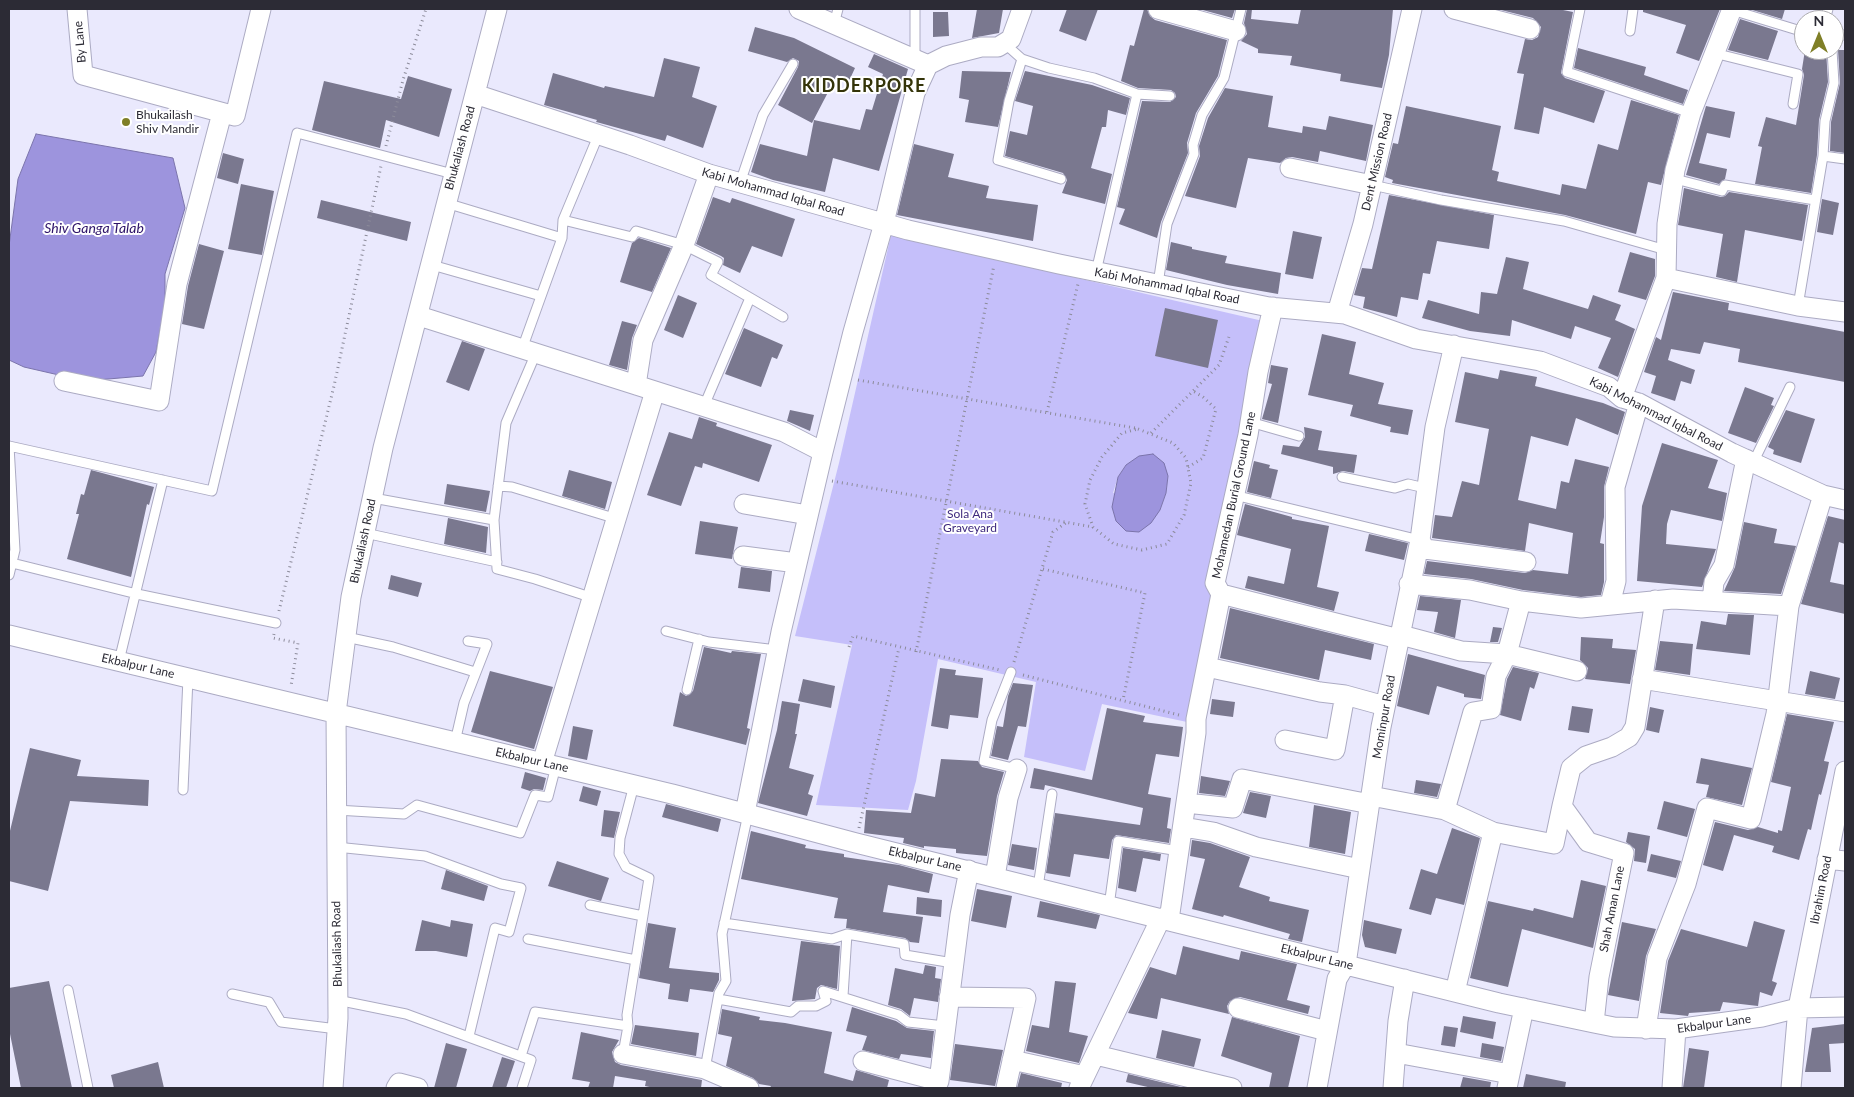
<!DOCTYPE html>
<html>
<head>
<meta charset="utf-8">
<style>
	body { margin:0 }
	#map { position:relative; width:1854px; height:1097px; overflow:hidden; background:#eae9fd; font-family:Lato,sans-serif }
	canvas { display:block }
	.frame { position:absolute; inset:0; border:10px solid #2c2b35; pointer-events:none }
	.north { position:absolute; left:1794px; top:10px; width:50px; height:50px; box-sizing:border-box; background:#fff; border:1px solid #abaaae; border-radius:50%; rotate:0deg; font-size:14px; font-weight:700; line-height:20px; text-align:center; color:#2c2b35 }
	.north::after { content:''; display:block; margin:auto; width:18px; height:22px; background:#7f7f27; clip-path:polygon(50% 0,100% 100%,50% 72%,0 100%) }
</style>
</head>
<body>
<div id="map">
<canvas width="1854" height="1097"></canvas>
<div class="frame"></div>
<div class="north">N</div>
</div>
<script>
const ctx = document.querySelector('canvas').getContext('2d');
ctx.lineJoin = 'round';
function paint(path, color) { ctx.fillStyle = color; ctx.fill(path, 'evenodd'); }
const toPath = rows => new Path2D(rows.map(r => 'M' + r).join(''));
function stroke(path, color, width, dash) { ctx.strokeStyle = color; ctx.lineWidth = width; ctx.lineCap = dash ? 'butt' : 'round'; ctx.setLineDash(dash || []); ctx.stroke(path); }
function drawText(font, color, halo, rows, align = 'center') {
  ctx.font = font + ' Lato,sans-serif'; ctx.lineWidth = 4; ctx.setLineDash([]); ctx.textBaseline = 'middle'; ctx.strokeStyle = halo; ctx.fillStyle = color; for (const [text, x, y, turn = 0] of rows) {
    ctx.save(); ctx.translate(x, y); ctx.rotate((+turn || 0) * Math.PI / 180); ctx.textAlign = isNaN(turn) ? turn : align; if (halo) ctx.strokeText(text, 0, 0); ctx.fillText(text, 0, 0); ctx.restore();
  }
}
paint(toPath([
	[891,235,1263,321,1207,577,1212,601,1187,722,1102,704,1085,771,1024,757,1036,682,938,659,916,781,908,810,816,805,852,645,795,636,839,463],
	[1126,465,1168,476,1166,493,1160,510,1113,493,1118,477]
]), '#c5bffa');
const water = toPath([
	[36,134,173,158,185,208,165,274,165,304,156,352,143,376,85,381,24,367,9,360,9,246,18,179,36,134],
	[1153,454,1164,463,1168,476,1166,493,1160,510,1151,523,1139,532,1126,531,1116,521,1112,507,1118,477,1126,465,1139,456,1153,454]
]);
paint(water, '#9d94dd');
stroke(water, '#7b74ab', 1);
paint(toPath([
	[977,9,1003,9,999,33,972,38],
	[1067,9,1098,9,1086,41,1059,31],
	[1144,9,1147,9,1150,16,1155,20,1227,40,1218,76,1196,113,1187,143,1188,153,1161,222,1157,238,1119,224,1125,209,1117,207,1142,101,1170,102,1176,97,1175,93,1171,90,1138,88,1121,81,1130,45,1134,46],
	[1199,9,1235,9,1232,18],
	[1247,9,1252,9,1251,19,1298,24,1301,9,1393,9,1389,55,1382,88,1340,81,1341,74,1290,65,1292,56,1258,53,1258,49,1241,41,1247,34,1244,23],
	[1497,9,1558,9,1573,12,1561,73,1565,78,1605,91,1594,123,1544,107,1539,134,1514,129,1524,74,1517,73,1525,39,1532,40,1538,37,1541,27,1533,18],
	[1643,9,1720,9,1699,61,1676,53,1686,25,1643,12],
	[1749,9,1785,9,1782,19],
	[933,12,948,12,949,36,933,37],
	[1740,19,1778,31,1768,60,1728,50],
	[755,27,794,38,855,68,849,81,837,75,812,123,778,105,798,67,799,61,793,58,787,62,748,51],
	[1578,48,1646,67,1644,75,1688,90,1683,104,1574,68],
	[1805,50,1826,50,1828,82,1819,120,1817,155,1811,193,1755,184,1762,147,1758,146,1766,117,1796,125,1804,75,1802,69],
	[1838,50,1845,50,1845,153,1830,151,1831,122,1840,83],
	[874,54,908,69,879,171,833,158,825,192,773,180,751,172,760,144,807,156,814,120,860,130,866,109,872,110,883,74,868,67],
	[664,58,700,67,692,97,717,106,703,148,667,135,665,141,600,123,596,122,597,120,544,105,553,73,604,88,605,86,654,97],
	[962,71,1011,72,998,127,965,122,969,100,959,98],
	[1025,71,1092,85,1130,98,1126,115,1108,110,1106,127,1102,127,1091,168,1112,174,1105,204,1062,193,1067,180,1063,173,1005,156,1010,131,1027,135,1033,106,1015,101],
	[408,76,452,89,439,137,386,120,380,148,312,130,324,81,401,99],
	[1225,88,1273,96,1268,127,1302,133,1303,126,1326,130,1329,116,1373,125,1366,161,1320,151,1318,162,1292,157,1286,158,1280,163,1248,158,1236,208,1185,196,1200,156,1199,146,1208,118],
	[1631,100,1679,115,1661,185,1648,182,1636,234,1565,215,1392,183,1393,180,1385,177,1393,143,1398,144,1406,106,1501,126,1492,170,1499,172,1497,181,1560,195,1562,184,1586,189,1598,144,1618,150],
	[1706,106,1735,112,1730,138,1707,133,1699,163,1727,169,1725,179,1719,184,1686,175],
	[914,144,954,154,948,177,989,186,986,198,1038,205,1033,241,897,215],
	[223,153,244,159,238,184,217,178],
	[241,184,274,191,262,255,228,249],
	[1684,188,1721,197,1725,196,1729,192,1808,205,1802,241,1745,230,1737,282,1716,277,1723,234,1678,225],
	[1389,195,1494,215,1489,249,1437,241,1430,274,1423,273,1418,300,1401,297,1397,317,1363,308,1365,297,1354,295,1362,268,1372,269],
	[713,197,730,203,732,198,795,219,782,257,752,246,740,273,723,265,724,258,721,256,696,244],
	[1822,199,1839,203,1833,235,1817,232],
	[321,200,411,222,407,241,317,218],
	[1293,231,1322,237,1313,279,1285,274],
	[639,238,671,248,652,292,620,282,632,243],
	[1171,242,1192,247,1192,249,1227,256,1225,263,1281,273,1278,294,1227,285,1166,270],
	[199,244,224,251,204,329,182,324,188,286],
	[1630,252,1655,259,1655,276,1646,300,1618,292],
	[1506,257,1529,262,1523,289,1588,309,1593,295,1621,305,1615,320,1635,329,1618,377,1598,368,1611,338,1575,326,1571,339,1512,320,1510,336,1470,331,1422,318,1428,300,1479,314,1481,292,1497,294],
	[1673,292,1729,303,1728,310,1845,332,1845,382,1738,362,1740,349,1704,342,1700,354,1671,349,1668,360,1695,370,1691,384,1681,381,1675,401,1651,393,1656,376,1644,372,1656,337,1661,340],
	[678,295,697,303,683,338,664,330],
	[1165,308,1218,320,1208,368,1155,356],
	[622,321,637,325,632,338,627,370,609,365],
	[744,328,783,345,777,359,772,357,761,387,725,374],
	[1322,334,1356,342,1349,374,1384,383,1378,404,1413,410,1408,435,1390,432,1391,427,1350,416,1353,405,1308,395],
	[462,341,485,349,469,391,446,382],
	[1271,365,1288,368,1278,423,1262,419,1272,384,1268,383],
	[1500,370,1537,377,1535,386,1603,403,1625,412,1618,435,1576,418,1568,446,1531,436,1518,500,1556,509,1561,481,1569,483,1575,459,1609,467,1604,487,1604,517,1600,543,1604,544,1604,582,1601,595,1581,597,1523,590,1471,579,1424,574,1427,561,1525,573,1533,570,1568,574,1573,533,1529,523,1525,551,1432,538,1435,515,1452,517,1462,481,1479,485,1489,429,1455,422,1465,372,1498,379],
	[1745,387,1774,398,1771,405,1774,406,1756,443,1728,433],
	[790,410,814,415,810,431,787,421],
	[1786,410,1815,419,1801,463,1773,454,1774,450,1768,447],
	[699,417,717,423,716,426,772,445,759,482,703,463,702,468,695,466,681,506,647,495,669,432,692,439],
	[1304,427,1322,431,1318,450,1357,455,1354,473,1343,471,1333,474,1333,467,1281,454,1283,445,1299,447,1305,437],
	[1662,443,1718,460,1708,488,1727,493,1722,521,1671,510,1667,524,1666,544,1716,549,1702,587,1637,581,1642,506],
	[1254,461,1270,465,1269,468,1278,470,1271,498,1247,492],
	[91,470,154,487,149,505,147,504,131,577,67,559,79,514,76,514,81,494,84,495],
	[569,470,612,482,605,509,562,496],
	[447,484,490,491,486,512,444,504],
	[1245,504,1292,517,1292,519,1329,526,1317,587,1339,592,1334,611,1245,588,1248,576,1284,584,1291,549,1237,535],
	[1828,516,1845,520,1845,544,1839,542,1830,582,1845,585,1845,614,1801,604],
	[448,518,488,527,486,553,444,544],
	[700,521,738,527,732,559,695,554],
	[1744,522,1777,529,1774,543,1796,546,1781,594,1724,591,1735,567],
	[1369,534,1408,543,1404,560,1365,551],
	[741,567,772,571,770,592,738,588],
	[391,575,422,583,418,597,388,589],
	[1420,596,1461,600,1455,638,1434,632,1438,612,1417,610],
	[1230,608,1374,644,1371,660,1325,650,1319,680,1220,658],
	[1728,614,1754,615,1750,655,1696,649,1701,621,1726,625],
	[1493,627,1502,628,1498,642,1490,642],
	[1581,637,1613,639,1612,648,1636,650,1630,684,1585,679,1588,668,1580,660],
	[1660,641,1693,644,1690,675,1655,670],
	[704,647,731,653,732,651,761,654,747,728,750,729,746,745,673,726,680,692,686,696,693,691],
	[1408,654,1485,675,1481,699,1464,697,1464,694,1437,686,1429,715,1397,706],
	[1513,667,1539,673,1534,689,1530,687,1521,721,1500,715,1507,679],
	[940,668,956,670,955,675,983,678,978,718,950,715,948,729,931,726],
	[490,671,553,687,534,749,471,732],
	[1810,671,1840,678,1835,699,1805,694],
	[803,679,835,686,831,708,798,701],
	[1013,683,1033,685,1026,727,1018,726,1008,760,991,756,997,726,1003,727,1008,696],
	[1212,699,1235,702,1233,717,1210,714],
	[782,701,800,704,795,734,797,734,789,768,814,775,808,794,813,796,807,816,758,803,777,730],
	[1572,706,1593,709,1589,733,1568,730],
	[1650,707,1664,710,1659,733,1646,730],
	[1107,708,1145,716,1143,722,1183,727,1179,757,1156,754,1148,794,1171,798,1167,828,1171,829,1169,843,1116,835,1112,840,1109,859,1074,854,1070,877,1046,873,1055,813,1140,825,1143,808,1045,785,1044,790,1030,788,1034,768,1092,780],
	[1787,714,1834,722,1824,761,1829,762,1827,772,1821,795,1819,794,1811,830,1808,829,1799,860,1772,852,1774,846,1734,835,1723,871,1703,865,1715,822,1748,830,1758,827,1778,833,1778,830,1782,831,1791,787,1771,782],
	[573,726,593,730,587,760,568,756],
	[30,748,81,760,77,776,149,780,148,806,70,801,48,891,9,881,9,835],
	[1701,758,1752,768,1742,805,1706,797,1709,785,1696,783],
	[941,759,978,761,982,767,1004,772,997,796,987,856,956,853,956,849,924,846,924,848,903,843,904,838,864,833,866,810,911,813,915,793,935,797],
	[525,772,546,778,543,790,534,789,530,791,521,788],
	[1201,776,1230,781,1225,796,1199,793],
	[1416,780,1441,784,1437,797,1414,793],
	[583,786,601,791,597,806,579,801],
	[1250,792,1271,796,1266,818,1243,813],
	[1664,801,1695,809,1687,837,1657,829],
	[666,804,721,819,718,832,662,817],
	[1314,805,1351,812,1345,854,1309,847],
	[604,810,620,812,614,838,601,836],
	[1452,828,1480,838,1464,905,1436,898,1431,915,1409,909,1421,869,1437,874],
	[751,831,806,845,805,848,844,854,844,857,899,865,933,874,929,893,888,885,883,912,923,917,919,943,910,942,905,938,846,928,847,919,834,918,838,898,741,879],
	[1628,832,1650,836,1646,863,1634,861,1635,849,1626,842],
	[1192,840,1210,843,1250,857,1239,887,1270,897,1269,901,1309,910,1302,942,1288,939,1290,934,1224,915,1223,917,1192,909,1205,859,1190,856],
	[1012,844,1037,848,1034,870,1008,865],
	[1123,848,1161,854,1160,861,1143,858,1136,892,1118,888],
	[1651,854,1681,861,1676,878,1647,871],
	[557,861,609,878,601,901,548,886],
	[446,870,488,886,484,901,441,889],
	[1581,880,1606,886,1593,948,1522,929,1508,987,1470,978,1488,901,1533,911,1534,908,1573,918],
	[977,889,1012,896,1006,928,971,921],
	[917,897,942,900,941,917,916,914],
	[1040,901,1100,915,1096,929,1037,917],
	[422,920,450,927,451,920,473,924,467,957,436,951,415,951],
	[1364,920,1402,929,1396,954,1365,947,1362,935],
	[1754,921,1785,930,1772,981,1777,983,1772,996,1760,992,1758,1006,1723,1002,1720,1011,1689,1013,1688,1016,1660,1013,1668,961,1681,929,1747,947],
	[1622,922,1656,929,1646,956,1639,1001,1608,995],
	[648,923,676,928,669,968,719,973,719,980,713,992,690,989,688,1002,668,999,670,984,639,978],
	[801,941,840,946,837,989,821,985,817,988,815,999,792,1001],
	[1183,946,1239,960,1241,951,1297,964,1287,1000,1310,1006,1308,1014,1240,997,1230,1001,1227,1006,1229,1014,1161,998,1157,1019,1128,1013,1150,967,1176,975],
	[925,965,936,967,935,978,941,979,938,1002,914,998,910,1016,901,1009,888,1005,895,968,923,974],
	[49,981,72,1088,21,1088,9,1029,9,988],
	[1055,981,1076,983,1069,1032,1088,1036,1079,1063,1026,1051,1032,1025,1049,1028],
	[852,1007,896,1021,907,1028,934,1031,931,1058,901,1054,899,1059,862,1050,867,1036,846,1031],
	[722,1009,760,1017,759,1020,785,1023,832,1032,824,1073,853,1081,856,1070,889,1080,887,1088,770,1088,771,1086,759,1084,753,1078,726,1066,732,1037,718,1034],
	[1463,1016,1496,1022,1493,1039,1460,1032],
	[1232,1017,1300,1036,1288,1088,1269,1088,1272,1073,1221,1056],
	[1845,1024,1845,1043,1829,1044,1831,1072,1805,1072,1812,1028],
	[635,1025,699,1033,696,1056,631,1044],
	[1444,1026,1458,1028,1455,1047,1441,1045],
	[1162,1030,1201,1039,1194,1067,1156,1058],
	[581,1032,619,1040,612,1052,615,1062,621,1065,702,1080,701,1088,654,1088,645,1086,646,1081,615,1076,613,1088,588,1088,590,1082,572,1079],
	[446,1043,467,1049,456,1088,434,1088],
	[1482,1043,1504,1047,1501,1061,1480,1057],
	[955,1044,1003,1050,995,1086,950,1080],
	[1689,1048,1709,1051,1704,1088,1683,1088],
	[502,1057,515,1061,506,1088,492,1088],
	[158,1062,164,1088,114,1088,111,1075],
	[1021,1073,1062,1083,1061,1088,1017,1088],
	[1128,1074,1185,1088,1152,1088,1126,1082],
	[1526,1074,1566,1082,1565,1088,1523,1088],
	[1463,1077,1491,1082,1490,1088,1460,1088]
]), '#7a788f');
const service = toPath([
	[915,9,915,59],
	[1580,9,1567,72,1691,113],
	[1732,10,1804,32],
	[1825,20,1828,9],
	[834,24,838,9],
	[1630,31,1633,9],
	[1834,35,1845,35],
	[1004,43,1022,59,1049,68,1094,78,1137,94,1170,96],
	[1714,53,1798,74,1793,104],
	[1022,59,1009,101,998,160,1061,179],
	[1823,156,1845,159],
	[1675,179,1722,191,1725,185,1815,200],
	[740,183,763,115,793,64],
	[1372,185,1441,200,1564,221,1666,250],
	[446,203,562,238],
	[563,220,632,237,636,231,684,245,718,262,711,275,783,317],
	[432,265,541,296],
	[1096,272,1137,94],
	[1158,284,1167,224,1194,154,1193,145,1202,115,1224,78,1241,9],
	[1798,306,1823,156,1825,121,1834,83,1832,50],
	[522,349,562,238,563,220,598,136],
	[536,353,506,423,494,520,497,569,535,579,593,598],
	[704,406,750,298],
	[1250,422,1299,436],
	[9,446,212,491,297,133,453,174],
	[1753,463,1790,387],
	[1342,477,1395,488,1408,484,1425,488],
	[498,486,512,487,617,519],
	[1234,495,1420,540],
	[373,498,494,520],
	[365,533,497,562],
	[12,563,137,594,276,623],
	[9,575,15,550,9,446],
	[666,631,709,642,777,650],
	[346,637,393,647,475,672],
	[119,661,163,480],
	[1011,672,992,720,984,761,1017,769],
	[687,690,699,639],
	[455,742,464,703,487,644,468,641],
	[183,790,188,678],
	[336,810,404,814,417,805,520,833,535,795,548,797,556,766],
	[336,847,425,856,501,884,521,888,509,932,495,928,469,1036],
	[1038,887,1052,794],
	[590,905,643,916],
	[1109,906,1118,841,1179,851],
	[724,923,832,939,847,934,904,944,905,955,953,963],
	[528,939,636,960],
	[68,990,88,1088],
	[232,994,269,1002,281,1022,337,1029],
	[843,996,847,934],
	[718,999,791,1012,798,1006,816,1006,826,1001,823,991,899,1015,908,1022,945,1026],
	[337,1000,406,1014,531,1060,522,1088],
	[623,1054,628,1026,627,1015,649,878,626,867,619,854,620,838,634,785],
	[521,1056,535,1012,628,1026],
	[705,1069,719,993,726,981,722,934,748,814]
]);
const minor = toPath([
	[77,9,83,75,235,116,261,9],
	[799,9,928,65],
	[1158,9,1236,31],
	[1454,9,1530,29],
	[475,94,630,145,709,174,908,230,1059,264,1269,307,1345,314,1416,339,1540,361,1609,387,1622,398,1639,403,1732,453,1823,495,1845,500],
	[1290,168,1372,185],
	[1666,278,1798,306,1845,312],
	[1337,313,1363,224,1412,9],
	[419,316,784,432,823,452],
	[64,381,159,401,177,284,222,113],
	[636,385,643,340,684,245,709,174],
	[1622,398,1666,278,1667,224,1675,170,1691,113,1732,9],
	[744,504,808,515],
	[1420,540,1425,549,1526,562],
	[743,556,797,563],
	[1409,584,1470,590,1521,601,1581,608,1673,599,1789,606,1823,495],
	[1221,594,1399,639],
	[1712,601,1714,582,1724,565,1746,459],
	[1610,604,1616,581,1615,487,1639,403],
	[9,635,672,794,856,843,1499,1003,1594,1023,1614,1027,1676,1029,1762,1017,1798,1008,1845,1007],
	[1401,635,1461,651,1507,654,1577,671],
	[1207,667,1320,692,1345,695,1385,706],
	[1642,679,1845,712],
	[1285,740,1335,750,1345,695],
	[542,763,655,391],
	[1371,796,1445,810,1493,832,1554,844,1562,806],
	[1186,803,1233,808,1242,779,1370,804],
	[1445,810,1473,712,1491,709,1496,676,1507,654,1521,601],
	[745,813,781,632,823,452,853,332,884,223,915,93,928,65,946,56,981,47,998,47,1011,39,1022,9],
	[1183,827,1213,832,1256,847,1360,869],
	[1827,859,1845,861],
	[995,877,1008,798,1017,769],
	[1169,920,1196,733,1196,719,1221,594,1215,583,1248,435,1258,372,1273,307],
	[1455,992,1493,832],
	[949,997,1026,998,1006,1088],
	[1238,1008,1327,1031],
	[1594,1023,1599,977,1624,853,1588,842,1562,806,1571,768,1586,756,1612,747,1629,737,1635,727,1655,600],
	[1646,1029,1657,958,1686,884,1707,808,1751,819,1776,714,1789,606],
	[1396,1053,1510,1074],
	[623,1054,705,1069,749,1088],
	[1096,1055,1232,1088],
	[1012,1060,1085,1076],
	[863,1061,939,1081],
	[333,1088,338,1018,336,713,351,597,383,448,497,9],
	[396,1088,399,1083,418,1088],
	[936,1088,939,1081,960,915,969,870],
	[1079,1088,1161,918],
	[1317,1088,1337,979,1346,964,1381,727,1420,540,1435,427,1454,345],
	[1393,1088,1398,1021,1405,979],
	[1507,1088,1524,1008],
	[1672,1088,1676,1029],
	[1791,1088,1798,1008,1845,771]
]);
stroke(service, '#acabc3', 11);
stroke(minor, '#acabc3', 21);
stroke(toPath([
	[386,146,403,80,426,9],
	[858,380,1135,428],
	[1047,412,1078,284],
	[1138,429,1173,443,1186,458,1191,483,1184,515,1167,544,1142,550,1114,544,1093,527,1085,504,1090,480,1102,457,1122,433,1138,429],
	[1151,433,1219,365,1230,334],
	[1188,467,1203,458,1216,409,1203,397,1193,391],
	[832,481,1093,527],
	[1043,569,1145,593,1123,700],
	[279,611,334,386,381,166],
	[274,634,273,638,298,643,291,686],
	[849,647,853,636,1000,670],
	[916,652,994,265],
	[1014,662,1053,532,1067,522],
	[1023,675,1179,715],
	[859,828,899,648]
]), '#8c8b9a', 3, [1, 4]);
stroke(service, '#fff', 9);
stroke(minor, '#fff', 19);
for (const [x, y, r, color] of [
	[126,122,5,"#7f7f27"]
]) { const dot = new Path2D(); dot.arc(x, y, r, 0, 2 * Math.PI); ctx.fillStyle = color; ctx.fill(dot); stroke(dot, '#fff', 2); }
drawText('12px', '#2c2b35', '#fff', [
	["By Lane",80,42,-95],
	["Bhukaliash Road",460,148,-75],
	["Dent Mission Road",1377,162,-77],
	["Kabi Mohammad Iqbal Road",773,192,16],
	["Kabi Mohammad Iqbal Road",1167,286,11],
	["Kabi Mohammad Iqbal Road",1656,414,27],
	["Mohamedan Burial Ground Lane",1234,495,-78],
	["Bhukaliash Road",363,541,-78],
	["Ekbalpur Lane",138,666,13],
	["Mominpur Road",1384,717,-80],
	["Ekbalpur Lane",532,760,13],
	["Ekbalpur Lane",925,859,13],
	["Ibrahim Road",1821,890,-79],
	["Shah Aman Lane",1612,909,-79],
	["Bhukaliash Road",337,944,-91],
	["Ekbalpur Lane",1317,957,14],
	["Ekbalpur Lane",1714,1024,-8]
]);
drawText('12px', '#2c2b35', '#fff', [
	["Bhukailash",136,115],
	["Shiv Mandir",136,129]
], 'left');
drawText('12px', '#3e297e', '#fff', [
	["Sola Ana",970,514],
	["Graveyard",970,528]
]);
drawText('italic 14px', '#2d1368', '#fff', [
	["Shiv Ganga Talab",94,228]
]);
ctx.letterSpacing = '1px';
drawText('bold 18px', '#343409', '#fff', [
	["KIDDERPORE",864,86]
]);
ctx.letterSpacing = '0px';
</script>
</body>
</html>
